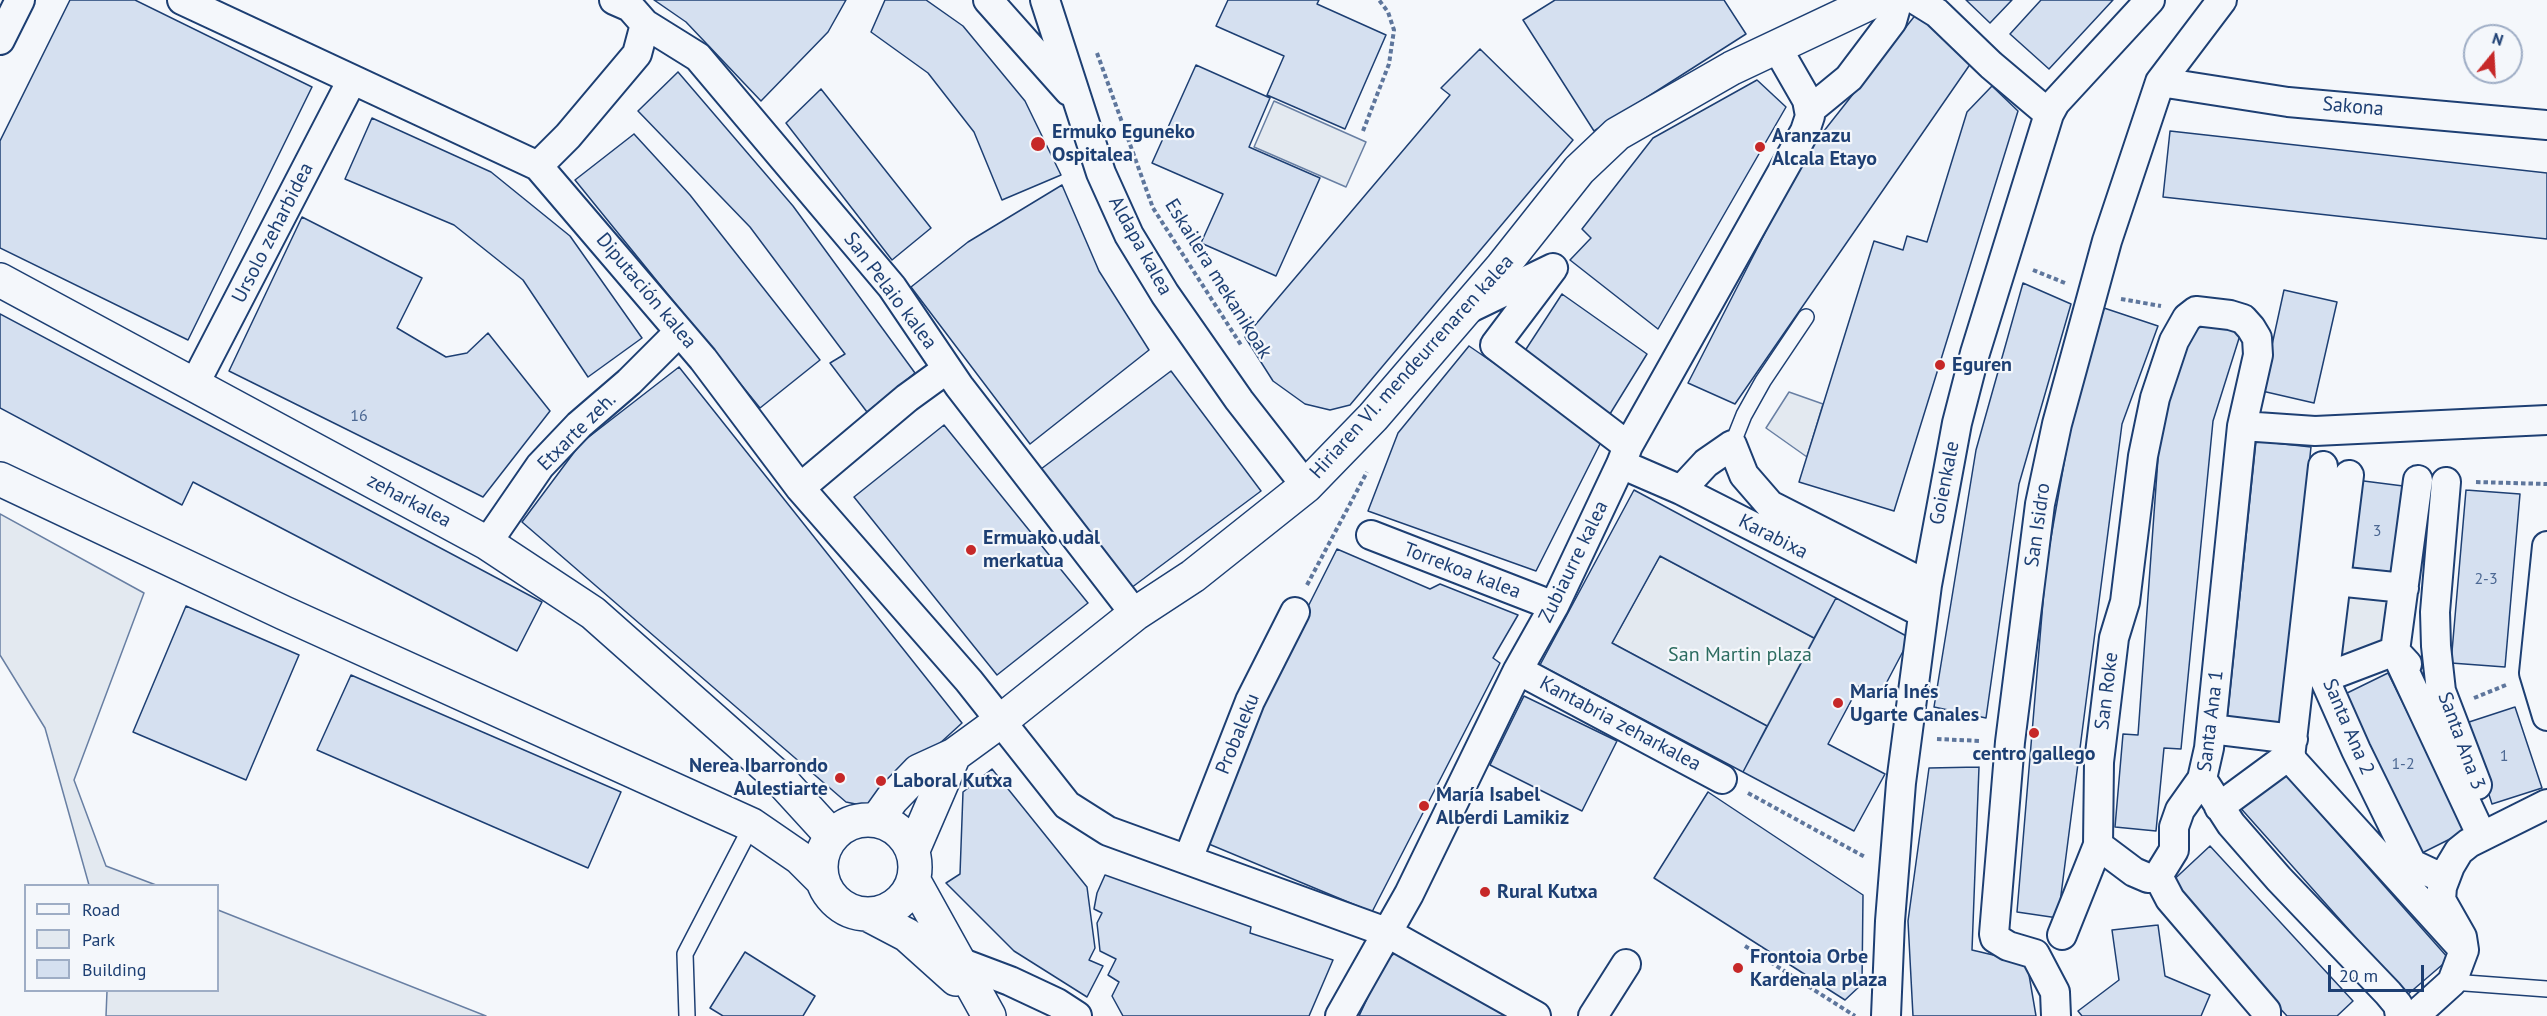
<!DOCTYPE html>
<html>
<head>
<meta charset="utf-8">
<style>
	body { margin:0 }
	#map { position:relative; width:2547px; height:1016px; overflow:hidden; background:#f4f7fb; font-family:"PT Sans",sans-serif }
	canvas { display:block }
	.legend { position:absolute; left:24px; top:884px; width:195px; height:108px; box-sizing:border-box; background:#f4f7fb; border:2px solid #9eadc5; margin:0; padding:8px 10px; list-style:none; font-size:18px; color:#1d3f73 }
	.legend li { display:flex; align-items:center; gap:12px; height:30px }
	.legend b { width:30px; border:2px solid #9eadc5 }
	.north { position:absolute; left:2463px; top:24px; width:60px; height:60px; box-sizing:border-box; background:#f4f7fb; border:2px solid #9eadc5; border-radius:50%; rotate:18deg; font-size:16px; font-weight:700; line-height:24px; text-align:center; color:#1d3f73 }
	.north::after { content:''; display:block; margin:auto; width:21px; height:27px; background:#c62828; clip-path:polygon(50% 0,100% 100%,50% 72%,0 100%) }
	.scale { position:absolute; left:2328px; top:965px; width:96px; height:27px; box-sizing:border-box; border:3px solid #1d3f73; border-top:0; padding-left:8px; font-size:18px; line-height:21px; white-space:nowrap; color:#1d3f73; -webkit-text-stroke:4px #f4f7fb; paint-order:stroke }
</style>
</head>
<body>
<div id="map">
<canvas width="2547" height="1016"></canvas>
<ul class="legend">
<li><b style="height:8px;background:#f4f7fb"></b>Road</li>
<li><b style="height:16px;background:#e3e9f0"></b>Park</li>
<li><b style="height:16px;background:#d5e0f0"></b>Building</li>
</ul>
<div class="north">N</div>
<div class="scale">20 m</div>
</div>
<script>
const ctx = document.querySelector('canvas').getContext('2d');
ctx.lineJoin = 'round';
function paint(path, color) { ctx.fillStyle = color; ctx.fill(path, 'evenodd'); }
const toPath = rows => new Path2D(rows.map(r => 'M' + r).join(''));
function stroke(path, color, width, dash) { ctx.strokeStyle = color; ctx.lineWidth = width; ctx.lineCap = dash ? 'butt' : 'round'; ctx.setLineDash(dash || []); ctx.stroke(path); }
function drawText(font, color, halo, rows, align = 'center') {
  ctx.font = font + ' "PT Sans",sans-serif'; ctx.lineWidth = 4.5; ctx.setLineDash([]); ctx.textBaseline = 'middle'; ctx.strokeStyle = halo; ctx.fillStyle = color; for (const [text, x, y, turn = 0] of rows) {
    ctx.save(); ctx.translate(x, y); ctx.rotate((+turn || 0) * Math.PI / 180); ctx.textAlign = isNaN(turn) ? turn : align; if (halo) ctx.strokeText(text, 0, 0); ctx.fillText(text, 0, 0); ctx.restore();
  }
}
const green = toPath([
	[1274,101,1366,142,1346,187,1254,147,1274,101],
	[1789,392,1823,404,1807,457,1766,428,1789,392],
	[0,514,144,593,74,780,106,866,156,885,89,885,45,728,0,655,0,514],
	[1660,556,1814,638,1767,726,1612,643,1660,556],
	[2343,587,2396,595,2392,643,2334,666,2343,587],
	[218,910,486,1016,106,1016,107,991,218,990,218,910]
]);
paint(green, '#e3e9f0');
stroke(green, '#687fa3', 1.5);
const building = toPath([
	[70,0,135,0,312,87,188,340,0,248,0,141,70,0],
	[654,0,846,0,828,32,761,101,686,22,654,0],
	[885,0,926,0,963,26,1025,101,1061,175,1002,200,974,132,928,73,871,32,885,0],
	[1228,0,1319,0,1317,4,1386,35,1345,129,1267,95,1284,56,1216,26,1228,0],
	[1555,0,1724,0,1746,34,1594,131,1523,20,1555,0],
	[1966,0,2012,0,1990,23,1966,0],
	[2041,0,2113,0,2049,69,2010,34,2041,0],
	[1917,13,1971,63,1735,404,1688,383,1805,155,1917,13],
	[1480,49,1573,140,1350,405,1330,410,1305,404,1273,381,1245,337,1450,95,1441,88,1480,49],
	[1196,65,1270,98,1249,147,1320,178,1276,276,1201,243,1223,194,1152,163,1196,65],
	[678,72,793,206,915,373,867,412,830,363,845,354,750,227,638,111,678,72],
	[1757,80,1786,107,1658,329,1570,260,1591,238,1582,229,1653,138,1757,80],
	[1992,86,2018,111,1894,511,1799,482,1874,241,1903,250,1907,236,1927,242,1967,112,1992,86],
	[821,89,931,228,892,260,786,123,821,89],
	[372,118,491,172,570,236,642,338,588,377,523,280,454,225,345,179,372,118],
	[2170,131,2547,173,2547,239,2163,197,2170,131],
	[634,134,690,195,820,360,760,408,575,180,634,134],
	[1062,185,1099,271,1149,350,1030,444,911,287,968,242,1062,185],
	[302,217,422,278,397,328,446,357,467,353,488,333,550,411,483,497,229,371,302,217],
	[2023,283,2071,304,2019,484,1986,718,1934,707,1976,450,2023,283],
	[2284,290,2337,302,2314,403,2262,391,2284,290],
	[1562,294,1647,354,1605,422,1517,363,1562,294],
	[2104,308,2158,326,2122,424,2058,918,2017,912,2046,566,2070,429,2104,308],
	[0,314,542,602,517,651,193,482,182,505,0,408,0,314],
	[2197,316,2241,332,2213,421,2181,749,2164,748,2156,831,2115,827,2123,734,2138,735,2161,417,2197,316],
	[1469,346,1603,438,1536,571,1368,511,1398,433,1469,346],
	[679,367,962,723,870,807,846,802,522,522,581,443,679,367],
	[1171,371,1261,491,1131,588,1041,469,1171,371],
	[944,425,1088,603,997,675,854,497,944,425],
	[2256,441,2311,447,2280,736,2226,730,2256,441],
	[2356,480,2411,487,2399,583,2344,576,2356,480],
	[1634,490,1836,598,1814,638,1660,556,1612,643,1767,726,1743,772,1540,665,1634,490],
	[2466,490,2520,494,2505,667,2451,663,2466,490],
	[1337,549,1430,589,1440,584,1518,615,1493,658,1500,663,1372,912,1204,842,1258,706,1337,549],
	[1836,598,1910,638,1879,697,1859,686,1828,744,1885,774,1854,831,1743,772,1836,598],
	[186,606,299,655,246,780,133,732,186,606],
	[2388,673,2466,831,2418,855,2341,696,2388,673],
	[351,675,621,792,588,868,317,750,351,675],
	[1524,696,1617,741,1582,811,1490,765,1524,696],
	[2515,707,2542,788,2492,804,2466,723,2515,707],
	[1979,767,1972,950,2027,963,2036,1016,1913,1016,1908,921,1929,768,1979,767],
	[2279,767,2449,959,2407,995,2237,804,2279,767],
	[992,769,1087,887,1095,948,1089,960,1103,966,1087,997,1014,951,946,883,960,874,963,792,992,769],
	[1708,792,1863,895,1862,984,1845,1000,1654,878,1708,792],
	[2210,846,2353,1001,2337,1016,2287,1016,2167,886,2210,846],
	[1105,875,1251,927,1250,933,1333,960,1309,1016,1123,1016,1112,996,1119,982,1108,975,1116,959,1100,951,1097,923,1102,913,1094,909,1097,893,1105,875],
	[2158,925,2165,976,2210,995,2201,1016,2082,1016,2078,1011,2119,980,2112,930,2158,925],
	[745,952,815,996,803,1016,723,1016,710,1008,745,952],
	[1395,953,1506,1016,1359,1016,1385,961,1395,953]
]);
paint(building, '#d5e0f0');
stroke(building, '#1d3f73', 1.5);
const lane = toPath([
	[1732,445,1744,415,1763,381,1806,317],
	[2452,982,2547,989],
	[687,1016,685,954,752,825]
]);
const street = toPath([
	[182,0,538,166,703,359,800,488,969,681,1067,805,1108,831,1386,932,1536,1016],
	[614,0,630,7,645,24,698,57,892,287,959,386,1135,614],
	[988,0,1069,91],
	[1045,0,1101,173,1129,235,1165,294,1239,400,1306,486],
	[1916,0,1937,13,1991,65,2049,114],
	[0,40,20,0],
	[2160,82,2288,102,2547,125],
	[1810,110,1849,78,1892,21,1898,0],
	[538,166,568,136,637,54,645,24],
	[1468,309,1553,268,1495,345,1628,446],
	[194,385,352,80],
	[2242,426,2315,431,2547,420],
	[1621,464,1681,490,1923,613],
	[2323,466,2290,758,2464,950],
	[2349,475,2324,678,2356,750,2412,864,2444,879],
	[2418,480,2395,651,2478,828],
	[2446,482,2435,612,2436,646,2441,691,2477,785],
	[800,488,907,398,947,369],
	[1681,490,1706,463,1732,445,1744,475,1770,505,1927,585],
	[1371,535,1554,606],
	[487,543,540,466,579,425,629,382,679,332],
	[2547,546,2534,673,2547,716],
	[2336,581,2404,588],
	[1518,670,1722,779],
	[2324,678,2395,651,2407,664],
	[2211,729,2293,739],
	[2219,807,2291,754],
	[2098,845,2134,872,2148,878,2158,876],
	[1188,859,1250,701,1295,612],
	[2158,876,2170,899,2266,1011,2266,1016],
	[2158,876,2174,850,2174,827,2180,810,2202,779],
	[2062,935,2098,845,2099,762,2114,638,2125,602,2143,456,2155,398,2174,341,2187,318,2196,311,2230,315,2243,319,2251,328,2257,338,2258,355,2242,426,2209,748,2202,779,2231,824,2279,879,2388,993,2398,1005,2400,1016],
	[957,961,1010,981,1057,1003,1077,1016],
	[1340,1016,1409,894,1518,670,1554,606,1621,464,1628,446,1805,131,1810,116,1807,100,1776,46],
	[1593,1016,1626,964],
	[1886,1016,1890,921,1901,783,1927,585,1957,423,1975,353,2049,114,2055,103,2150,0],
	[2056,1016,2055,992,2035,954,2008,946,1995,938,1994,934,2010,742,2040,504,2057,424,2107,241,2160,82,2222,0],
	[2419,1016,2421,1010,2452,982,2464,950,2462,937,2441,900,2442,887,2450,866,2459,851,2469,843,2547,804]
]);
const secondary = toPath([
	[0,280,487,543,593,613,779,778,832,836],
	[0,479,284,613,752,825,800,858,823,881],
	[877,820,892,799,919,771,954,755,1002,720,1135,614,1193,576,1306,486,1373,417,1502,267,1579,170,1617,134,1732,68,1876,0],
	'821 867a47 47 0 1 1 94 0a47 47 0 1 1-94 0Z',
	[913,850,954,755],
	[914,881,989,1016],
	[867,914,907,935,956,979]
]);
stroke(lane, '#1d3f73', 18);
stroke(street, '#1d3f73', 32);
stroke(secondary, '#1d3f73', 36);
stroke(toPath([
	[1097,53,1153,208,1241,345],
	[1363,131,1389,64,1394,30,1388,12,1379,0],
	[2033,270,2065,283],
	[2121,299,2161,306],
	[2476,482,2547,484],
	[1307,585,1367,472],
	[2474,698,2506,685],
	[1937,739,1981,741],
	[1748,793,1865,857],
	[1745,946,1855,1016]
]), '#5e769c', 4, [4.5, 3]);
stroke(lane, '#f4f7fb', 15);
stroke(street, '#f4f7fb', 28);
stroke(secondary, '#f4f7fb', 33);
for (const [x, y, r, color] of [
	[1038,144,8,"#c62828"],
	[1760,147,6,"#c62828"],
	[1940,365,6,"#c62828"],
	[971,550,6,"#c62828"],
	[1838,703,6,"#c62828"],
	[2034,733,6,"#c62828"],
	[840,778,6,"#c62828"],
	[881,781,6,"#c62828"],
	[1424,806,6,"#c62828"],
	[1485,892,6,"#c62828"],
	[1738,968,6,"#c62828"]
]) { const dot = new Path2D(); dot.arc(x, y, r, 0, 2 * Math.PI); ctx.fillStyle = color; ctx.fill(dot); stroke(dot, '#f4f7fb', 2); }
drawText('16px', '#4b6792', null, [
	["16",359,416],
	["3",2377,531],
	["2-3",2486,579],
	["1",2504,756],
	["1-2",2403,764]
]);
drawText('20px', '#1d3f73', '#f4f7fb', [
	["Sakona",2353,107,5],
	["Ursolo zeharbidea",273,233,-63],
	["Aldapa kalea",1140,246,61],
	["Eskailera mekanikoak",1218,279,58],
	["Diputación kalea",646,291,50],
	["San Pelaio kalea",890,291,53],
	["Hiriaren VI. mendeurrenaren kalea",1412,367,-48],
	["Etxarte zeh.",577,432,-45],
	["Goienkale",1945,483,-79],
	["zeharkalea",409,501,28],
	["San Isidro",2038,525,-82],
	["Karabixa",1773,537,27],
	["Zubiaurre kalea",1574,562,-64],
	["Torrekoa kalea",1462,571,21],
	["San Roke",2107,691,-83],
	["Santa Ana 1",2211,721,-83],
	["Kantabria zeharkalea",1620,724,28],
	["Santa Ana 2",2348,727,67],
	["Probaleku",1238,734,-68],
	["Santa Ana 3",2461,741,70]
]);
drawText('bold 20px', '#1d3f73', '#f4f7fb', [
	["Ermuko Eguneko",1052,132],
	["Ospitalea",1052,155],
	["Aranzazu",1772,136],
	["Alcala Etayo",1772,159],
	["Eguren",1952,365],
	["Ermuako udal",983,538],
	["merkatua",983,561],
	["María Inés",1850,692],
	["Ugarte Canales",1850,715],
	["centro gallego",2034,754,"center"],
	["Nerea Ibarrondo",828,766,"right"],
	["Aulestiarte",828,789,"right"],
	["Laboral Kutxa",893,781],
	["María Isabel",1436,795],
	["Alberdi Lamikiz",1436,818],
	["Rural Kutxa",1497,892],
	["Frontoia Orbe",1750,957],
	["Kardenala plaza",1750,980]
], 'left');
drawText('20px', '#2c6c60', '#f4f7fb', [
	["San Martin plaza",1740,655]
]);
</script>
</body>
</html>
